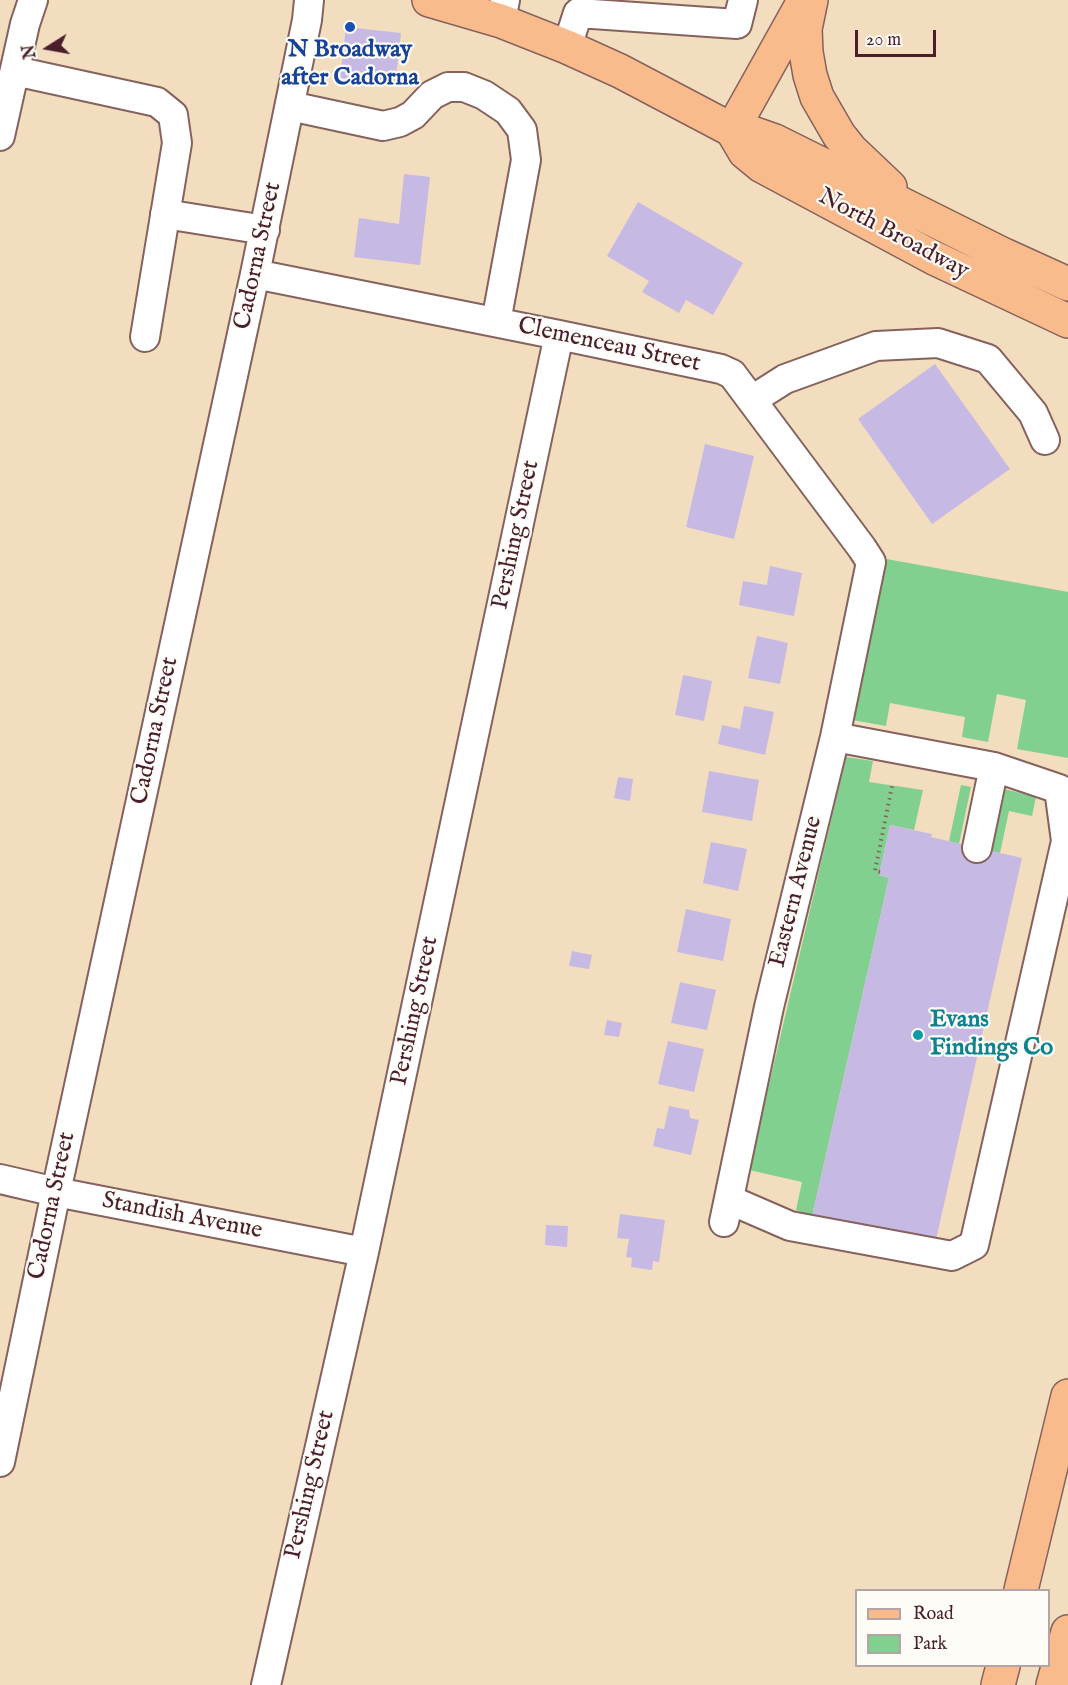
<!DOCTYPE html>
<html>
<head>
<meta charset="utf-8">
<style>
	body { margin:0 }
	#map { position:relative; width:1068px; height:1685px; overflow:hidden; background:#f2ddbe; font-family:"IM FELL English",serif }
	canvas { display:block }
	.legend { position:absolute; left:855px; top:1589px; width:195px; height:78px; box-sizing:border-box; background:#fdfcf7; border:2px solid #b5a4a5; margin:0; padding:8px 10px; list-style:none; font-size:18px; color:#4a1f2b }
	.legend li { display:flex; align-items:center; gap:12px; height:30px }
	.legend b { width:30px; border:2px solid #b5a4a5 }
	.north { position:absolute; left:18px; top:18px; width:60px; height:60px; -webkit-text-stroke:4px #fdfcf7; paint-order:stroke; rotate:259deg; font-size:16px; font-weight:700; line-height:24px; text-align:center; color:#4a1f2b }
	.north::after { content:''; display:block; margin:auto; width:21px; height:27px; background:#4a1f2b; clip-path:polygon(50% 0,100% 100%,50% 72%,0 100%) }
	.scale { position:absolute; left:855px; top:30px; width:81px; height:27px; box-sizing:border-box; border:3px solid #4a1f2b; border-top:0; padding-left:8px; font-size:18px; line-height:21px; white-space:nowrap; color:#4a1f2b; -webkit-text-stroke:4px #fdfcf7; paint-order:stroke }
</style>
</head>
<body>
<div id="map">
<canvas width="1068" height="1685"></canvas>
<ul class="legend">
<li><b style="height:8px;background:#fabb8c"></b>Road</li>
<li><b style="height:16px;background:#81d08f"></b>Park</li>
</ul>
<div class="north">N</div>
<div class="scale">20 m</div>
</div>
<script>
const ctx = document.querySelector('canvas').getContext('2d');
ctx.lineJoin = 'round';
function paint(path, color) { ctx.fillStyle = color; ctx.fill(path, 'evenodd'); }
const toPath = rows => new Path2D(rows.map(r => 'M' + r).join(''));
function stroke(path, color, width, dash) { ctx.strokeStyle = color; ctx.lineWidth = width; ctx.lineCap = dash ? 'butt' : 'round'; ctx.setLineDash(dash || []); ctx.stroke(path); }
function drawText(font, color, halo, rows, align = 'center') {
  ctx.font = font + ' "IM FELL English",serif'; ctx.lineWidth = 4.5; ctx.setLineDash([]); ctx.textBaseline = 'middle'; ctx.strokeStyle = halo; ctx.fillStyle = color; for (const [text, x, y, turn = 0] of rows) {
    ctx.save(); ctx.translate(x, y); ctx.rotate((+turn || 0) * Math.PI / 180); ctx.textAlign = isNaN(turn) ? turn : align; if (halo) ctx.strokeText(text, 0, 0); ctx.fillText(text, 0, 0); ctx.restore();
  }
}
paint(toPath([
	[881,558,1068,592,1068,758,1017,749,1026,700,997,694,988,742,962,737,965,717,890,703,886,726,852,720],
	[846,757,873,761,869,782,923,790,914,830,890,825,879,875,889,878,812,1216,796,1210,802,1182,749,1170],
	[961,785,971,787,959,844,949,841],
	[1000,788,1036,797,1032,816,1009,811,1000,853,986,850]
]), '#81d08f');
paint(toPath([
	[346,27,401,33,395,85,340,78],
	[404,174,430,177,420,265,354,257,359,218,399,224],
	[638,202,743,263,713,315,686,300,679,313,642,292,649,281,607,256],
	[935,364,1010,469,932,524,858,419],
	[705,444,754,456,734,539,686,527],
	[770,566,802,573,794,616,739,605,743,581,767,585],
	[757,636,788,643,780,684,748,678],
	[683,675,712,681,704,721,675,715],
	[744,706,774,712,765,755,718,744,722,725,740,729],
	[709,771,759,780,752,821,702,812],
	[618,777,633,779,630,801,614,798],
	[890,825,932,834,931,837,1022,858,935,1244,812,1216,889,878,879,875],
	[711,842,747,849,738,891,703,883],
	[686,909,731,919,723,961,677,952],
	[572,951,592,955,589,969,569,966],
	[680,982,716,990,707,1030,671,1023],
	[607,1020,622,1023,619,1037,604,1035],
	[668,1041,704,1049,694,1092,658,1084],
	[669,1106,689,1110,690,1118,699,1120,691,1155,653,1146,657,1128,664,1129],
	[620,1214,665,1220,659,1262,653,1261,652,1270,631,1267,632,1258,626,1257,629,1239,617,1238],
	[546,1225,568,1226,567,1247,545,1245]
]), '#c6bae5');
const minor = toPath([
	[501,21,505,0],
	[567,47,578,13,737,24,743,0],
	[15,71,157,102,173,115,177,143,145,337],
	[290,106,383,126,400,122,413,115,432,95,448,87,464,87,484,95,508,111,522,130,526,160,496,322],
	[0,136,25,24,33,0],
	[165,214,265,230],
	[255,274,559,335,721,369,732,374,862,548,871,562,835,737,769,1007,724,1222],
	[752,400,785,379,876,346,938,343,988,359,1033,413,1045,440],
	[977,848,994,767],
	[0,1179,56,1192,364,1252],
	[730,1200,790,1226,952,1256,974,1245,1066,841,1059,789,994,767,835,737],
	[0,1462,56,1192,255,274,307,20,309,0],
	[266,1685,364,1252,559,335]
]);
const major = toPath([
	[429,0,501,21,567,47,620,71,732,130,755,134,775,141,1004,255,1068,284],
	[811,0,805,29,806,52,810,75,817,97,839,135,851,150,890,187],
	[732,130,745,152,762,166,934,258,1068,321],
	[732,130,804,1],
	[1021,1590,1068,1396],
	[998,1685,1003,1666],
	[1053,1685,1068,1632]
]);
stroke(minor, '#85625e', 32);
stroke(major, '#85625e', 36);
stroke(toPath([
	[880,872,875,871,892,786]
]), '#85625e', 4, [1.5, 4.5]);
stroke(minor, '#fff', 28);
stroke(major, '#fabb8c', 33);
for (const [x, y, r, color] of [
	[350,27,6,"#1a4fb4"],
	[918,1035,6,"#0f9aa8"]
]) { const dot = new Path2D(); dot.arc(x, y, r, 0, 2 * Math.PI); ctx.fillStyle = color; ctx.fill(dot); stroke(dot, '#fdfcf7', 2); }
drawText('bold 24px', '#164399', '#fdfcf7', [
	["N Broadway",350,51],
	["after Cadorna",350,79]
]);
drawText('24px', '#4a1f2b', '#fdfcf7', [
	["North Broadway",893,235,28],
	["Cadorna Street",259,256,-78],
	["Clemenceau Street",609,346,12],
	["Pershing Street",517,535,-78],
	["Cadorna Street",156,731,-78],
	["Eastern Avenue",797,892,-76],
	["Pershing Street",416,1011,-78],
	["Cadorna Street",53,1206,-78],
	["Standish Avenue",182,1217,11],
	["Pershing Street",311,1485,-77]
]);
drawText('bold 24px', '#0d838f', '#fdfcf7', [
	["Evans",930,1021],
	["Findings Co",930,1049]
], 'left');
</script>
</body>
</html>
